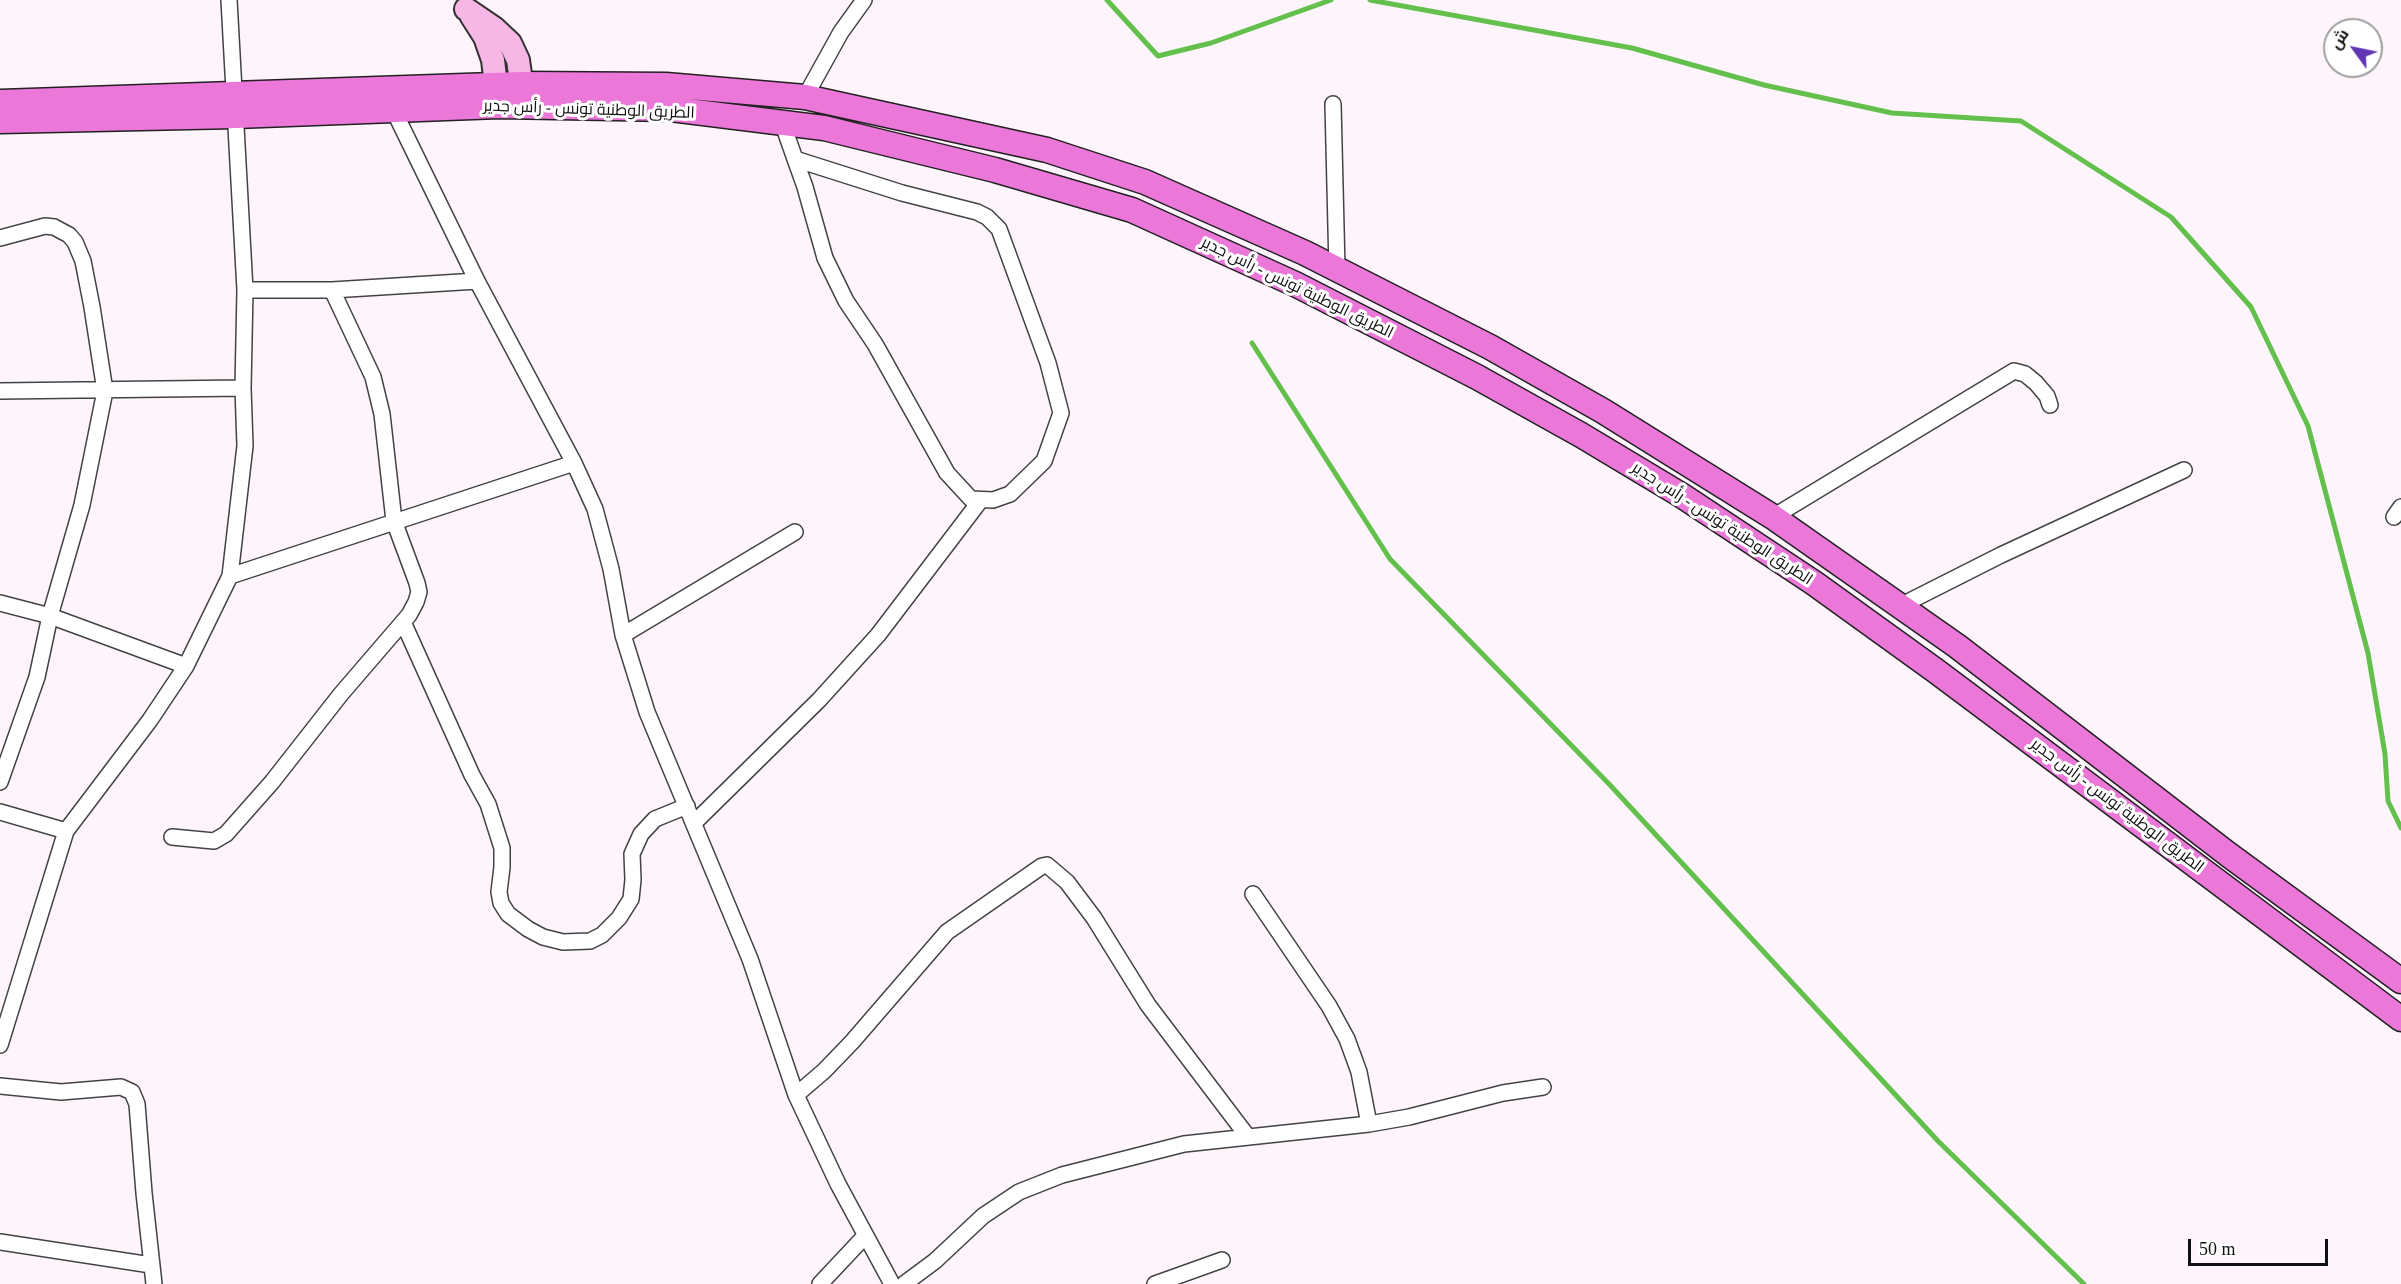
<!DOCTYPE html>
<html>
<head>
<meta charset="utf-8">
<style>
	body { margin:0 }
	#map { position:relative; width:2401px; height:1284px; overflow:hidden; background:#fef5fc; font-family:"Times New Roman",Cairo,serif }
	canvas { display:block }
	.north { position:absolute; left:2323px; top:18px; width:60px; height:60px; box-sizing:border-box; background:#fff; border:2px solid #9f9f9f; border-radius:50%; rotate:303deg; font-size:16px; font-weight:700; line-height:24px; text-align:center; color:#101010 }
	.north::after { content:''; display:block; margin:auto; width:21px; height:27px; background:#6235b3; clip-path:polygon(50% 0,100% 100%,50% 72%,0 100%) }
	.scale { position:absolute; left:2188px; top:1239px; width:140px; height:27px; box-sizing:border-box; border:3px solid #101010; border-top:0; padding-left:8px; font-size:18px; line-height:21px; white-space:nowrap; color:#101010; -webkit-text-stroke:4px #fff; paint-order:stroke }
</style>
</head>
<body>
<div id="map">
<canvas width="2401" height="1284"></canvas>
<div class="north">ش</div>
<div class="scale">50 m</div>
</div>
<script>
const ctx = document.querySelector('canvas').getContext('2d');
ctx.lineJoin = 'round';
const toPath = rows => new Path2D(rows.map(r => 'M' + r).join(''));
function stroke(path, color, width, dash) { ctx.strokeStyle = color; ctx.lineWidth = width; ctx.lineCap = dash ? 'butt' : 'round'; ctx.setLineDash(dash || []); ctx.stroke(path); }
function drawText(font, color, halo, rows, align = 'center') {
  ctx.font = font + ' "Times New Roman",Cairo,serif'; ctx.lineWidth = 6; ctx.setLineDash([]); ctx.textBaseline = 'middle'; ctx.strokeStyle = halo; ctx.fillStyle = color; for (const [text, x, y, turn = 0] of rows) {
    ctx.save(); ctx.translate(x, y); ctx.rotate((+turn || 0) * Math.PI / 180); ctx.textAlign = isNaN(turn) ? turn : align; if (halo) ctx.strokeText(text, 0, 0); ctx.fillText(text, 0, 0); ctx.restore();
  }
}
stroke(toPath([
	[1107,0,1158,56,1211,43,1331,0],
	[1370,0,1632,48,1764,85,1892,113,2021,121,2171,217,2251,307,2308,426,2368,653,2385,754,2388,801,2401,828],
	[1252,343,1390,559,1610,785,1938,1141,2084,1284]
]), '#64c04d', 5);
const street = toPath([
	[805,97,841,32,864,0],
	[1333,104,1337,269],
	[393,109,477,281,574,463,595,509,611,569,623,635,647,712,750,959,796,1095,838,1184,892,1284],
	[782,122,795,159,805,187,825,258,846,301,875,344,947,473,971,499,993,500,1010,494,1044,461,1061,413,1048,363,999,229,987,217,977,212,902,193,795,159],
	[0,238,45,226,54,227,69,235,75,242,83,261,92,307,105,391,82,505,50,616,37,677,0,782],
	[245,290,332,290,477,281],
	[0,391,243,388],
	[1773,517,2014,371,2025,374,2036,383,2047,396,2050,405],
	[2394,517,2401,507],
	[230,576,574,463],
	[0,603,50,616,186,666],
	[1900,606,2001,555,2184,470],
	[403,622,472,775,488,804,502,848,502,867,499,892,501,903,508,914,528,929,543,937,563,942,590,941,602,935,619,918,631,899,633,880,632,854,641,834,655,819,687,806],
	[623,635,795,532],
	[0,812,66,831],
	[694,823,819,700,878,635,980,501],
	[172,837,214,841,226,834,272,782,341,694,409,615,416,602,419,592,417,583,394,521,382,414,373,377,332,290],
	[1253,894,1329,1006,1347,1039,1359,1072,1369,1124],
	[0,1045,66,831,150,720,186,666,230,576,245,446,243,388,245,290,229,0],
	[0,1086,61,1092,121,1087,132,1092,137,1104,144,1193,154,1284],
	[796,1095,824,1071,852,1042,947,932,1042,866,1047,865,1067,882,1094,918,1148,1005,1248,1137],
	[0,1242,151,1265],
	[820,1284,865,1236],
	[904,1284,935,1261,983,1216,1019,1192,1062,1175,1184,1144,1369,1124,1409,1117,1503,1093,1543,1087],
	[1155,1284,1222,1260]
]);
const secondary = toPath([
	[466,9,494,28,510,43,518,60,524,103],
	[471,15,485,37,493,60,498,102]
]);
const primary = toPath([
	[0,102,522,84,666,85,805,97,1047,150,1145,182,1305,253,1490,347,1603,411,1773,517,1957,646,2229,855,2401,981],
	[0,121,236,116,499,106,671,109,824,128,995,170,1132,210,1295,284,1477,377,1581,435,1681,495,1814,583,1936,671,2401,1019]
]);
stroke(street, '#434343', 18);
stroke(secondary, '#323232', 26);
stroke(primary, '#212121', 27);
stroke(street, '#fff', 15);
stroke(secondary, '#f7b7e5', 22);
stroke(primary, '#eb78d9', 24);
drawText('16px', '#101010', '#fff', [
	["الطريق الوطنية تونس - رأس جدير",589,110,2],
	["الطريق الوطنية تونس - رأس جدير",1297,288,26],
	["الطريق الوطنية تونس - رأس جدير",1722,524,33],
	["الطريق الوطنية تونس - رأس جدير",2117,806,37]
]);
</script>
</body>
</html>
